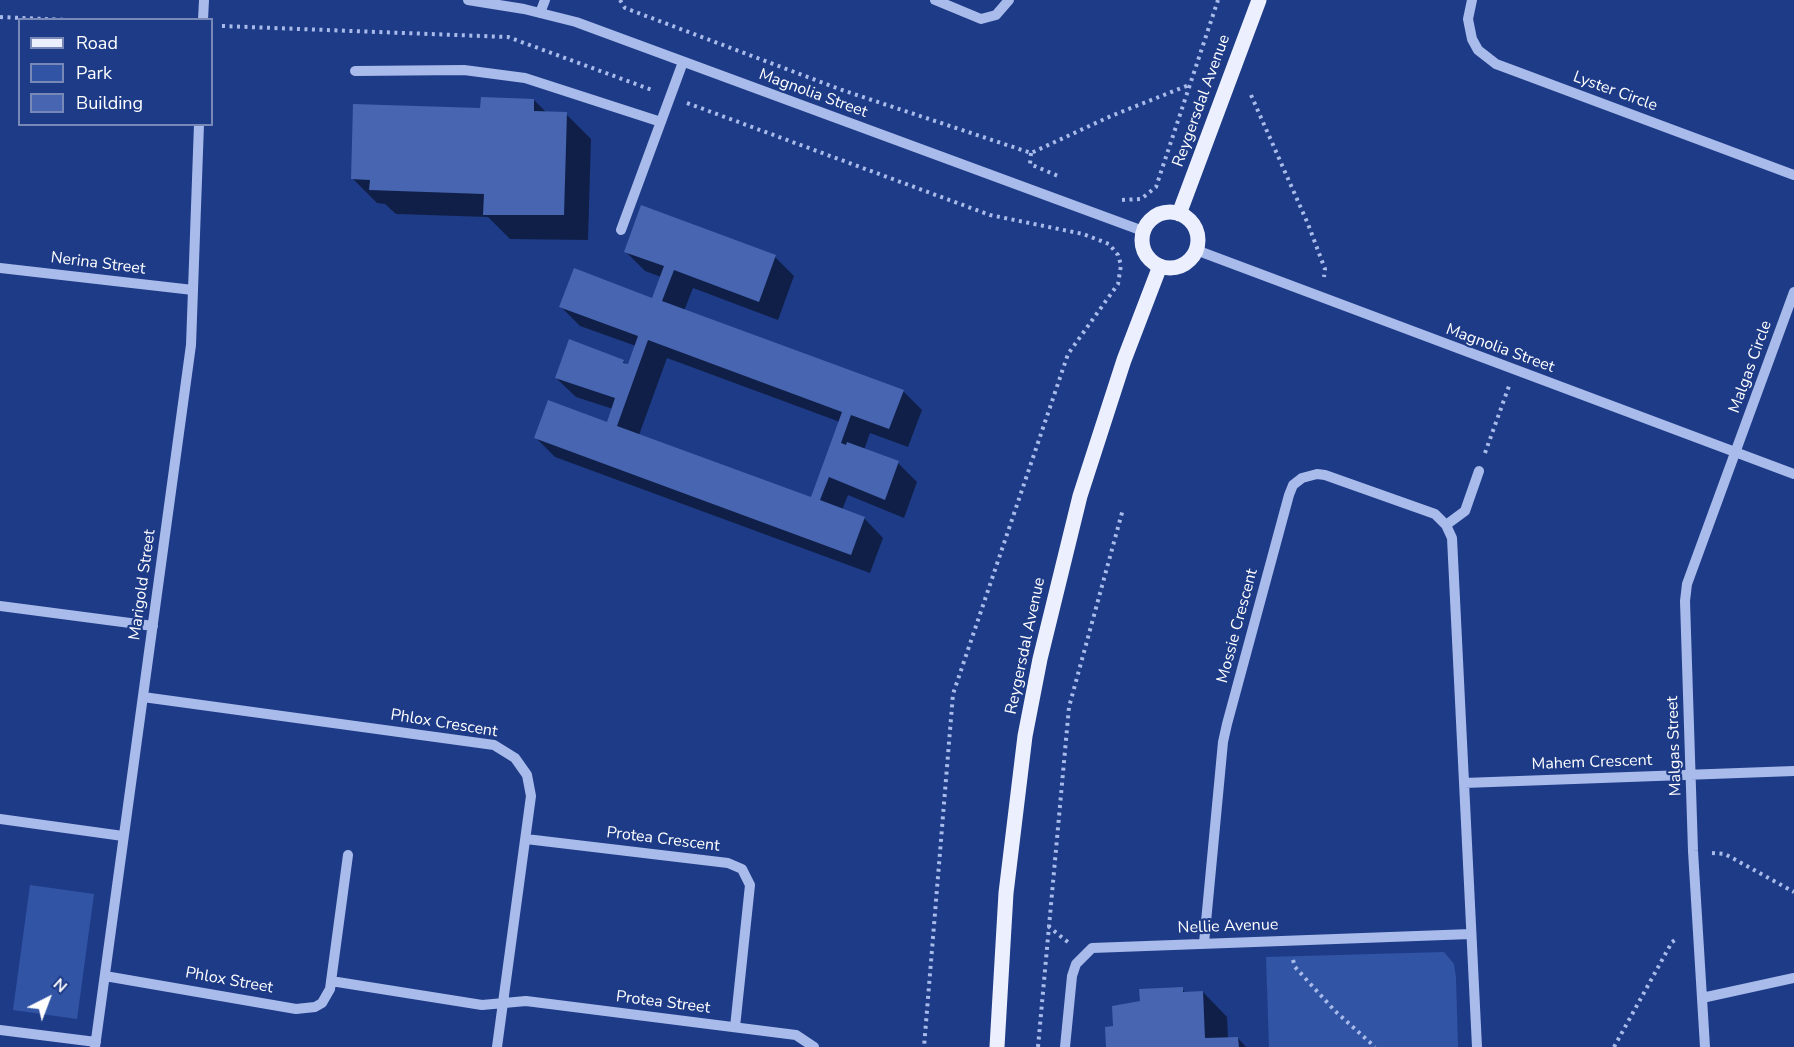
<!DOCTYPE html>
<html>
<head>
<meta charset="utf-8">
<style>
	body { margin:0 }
	#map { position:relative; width:1794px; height:1047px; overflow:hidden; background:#1e3b87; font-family:"Nunito Sans",sans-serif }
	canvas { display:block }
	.legend { position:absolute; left:18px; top:18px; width:195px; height:108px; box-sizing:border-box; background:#1e3b87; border:2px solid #7889b7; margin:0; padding:8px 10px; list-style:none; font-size:18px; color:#fff }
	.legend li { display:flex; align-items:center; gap:12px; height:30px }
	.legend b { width:30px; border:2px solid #7889b7 }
	.north { position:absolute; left:18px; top:969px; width:60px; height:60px; -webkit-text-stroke:4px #1e3b87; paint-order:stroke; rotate:42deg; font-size:16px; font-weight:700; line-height:24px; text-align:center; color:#fff }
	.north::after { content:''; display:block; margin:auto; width:21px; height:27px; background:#fff; clip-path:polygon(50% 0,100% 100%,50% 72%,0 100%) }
</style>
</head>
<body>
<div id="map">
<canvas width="1794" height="1047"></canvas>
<ul class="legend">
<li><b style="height:8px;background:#ecf0fe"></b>Road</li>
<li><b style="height:16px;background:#3254a5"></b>Park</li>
<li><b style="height:16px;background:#4765b0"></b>Building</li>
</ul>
<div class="north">N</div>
</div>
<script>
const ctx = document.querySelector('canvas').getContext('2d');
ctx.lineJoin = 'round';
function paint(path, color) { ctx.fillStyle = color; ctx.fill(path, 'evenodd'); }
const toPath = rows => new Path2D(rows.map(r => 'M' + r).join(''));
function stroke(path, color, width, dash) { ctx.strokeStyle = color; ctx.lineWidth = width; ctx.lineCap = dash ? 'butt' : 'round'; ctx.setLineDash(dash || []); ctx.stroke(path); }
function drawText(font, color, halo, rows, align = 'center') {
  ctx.font = font + ' "Nunito Sans",sans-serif'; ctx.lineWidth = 4.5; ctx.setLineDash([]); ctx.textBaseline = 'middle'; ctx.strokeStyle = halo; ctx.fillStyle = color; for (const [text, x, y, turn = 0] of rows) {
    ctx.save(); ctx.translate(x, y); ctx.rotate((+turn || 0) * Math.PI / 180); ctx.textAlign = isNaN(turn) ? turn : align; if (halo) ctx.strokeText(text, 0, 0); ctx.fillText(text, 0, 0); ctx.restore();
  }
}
paint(toPath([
	[30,885,94,894,77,1019,13,1010],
	[1444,952,1454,964,1456,978,1458,1047,1269,1047,1266,957]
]), '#3254a5');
paint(toPath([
	[534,100,547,113,566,114,591,139,588,240,510,239,488,217,396,214,385,204,377,203,353,179,482,109],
	[626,252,775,257,794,276,778,320,693,288,684,311,903,391,922,410,908,447,870,433,864,450,898,463,917,482,904,518,848,495,842,510,864,518,883,538,870,573,555,457,536,438,608,424,613,409,576,397,556,378,623,361,628,366,636,346,580,326,561,307,653,300,661,277,645,271],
	[667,358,840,422,812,499,639,435],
	[1182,989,1186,993,1203,992,1227,1017,1228,1038,1238,1038,1246,1047,1107,1047,1114,1028,1141,1003]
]), '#0007');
paint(toPath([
	[481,97,534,99,534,111,567,112,564,215,483,215,484,194,369,190,370,180,351,179,353,104,480,108],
	[641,205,776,255,759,302,674,270,662,301,904,390,889,429,851,415,841,443,846,445,847,442,899,461,885,500,829,477,820,500,865,517,851,555,534,438,548,400,607,422,615,398,555,378,569,339,624,360,623,363,628,364,638,336,559,307,574,268,652,298,664,266,624,252],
	[648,340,842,412,811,497,617,426],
	[1183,987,1183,992,1203,991,1205,1038,1238,1037,1239,1047,1106,1047,1105,1027,1113,1026,1112,1006,1140,1001,1139,989]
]), '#4765b0');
stroke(toPath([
	[620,0,625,8,842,90,1031,153,1111,116,1189,85],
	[0,17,67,20],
	[222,26,508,37,652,90],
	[1251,95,1308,224,1325,269,1324,277],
	[687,103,990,215,1083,234,1109,244,1118,255,1121,265,1118,284,1068,354,953,694,924,1047],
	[1031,153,1030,164,1058,176],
	[1122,200,1141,199,1156,187,1218,0],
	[1485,453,1509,386],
	[1712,853,1725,854,1794,892],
	[1048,926,1069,943],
	[1293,960,1295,967,1335,1011,1375,1047],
	[1038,1047,1069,707,1123,509],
	[1614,1047,1672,942,1678,938]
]), '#a8bbeb', 4, [3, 4.5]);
stroke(toPath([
	[468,0,524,9,576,22,1143,231],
	[935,0,981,19,996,15,1009,0],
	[1472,0,1468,19,1472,39,1478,50,1496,64,1794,175],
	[540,13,545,0],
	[203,20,204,0],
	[355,71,464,70,525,78,661,122],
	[621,230,683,62],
	[1196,250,1794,474],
	[0,268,193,290],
	[1446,525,1465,511,1479,471],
	[0,606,153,626],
	[143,697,494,745,515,758,527,775,531,796,497,1047],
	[1464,783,1794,771],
	[0,819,123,836],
	[526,839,728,863,742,869,750,885,735,1027],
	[1204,943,1223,742,1227,724,1289,495,1293,485,1302,478,1317,474,1325,475,1435,514,1446,525,1452,538,1477,1047],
	[105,976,296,1009,315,1007,322,1003,330,989,348,855],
	[331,981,482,1005,526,1001,796,1035,814,1047],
	[1702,998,1794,978],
	[0,1030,96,1042],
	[95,1047,191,345,199,124],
	[1065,1047,1072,976,1076,964,1092,948,1471,934],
	[1705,1047,1693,851,1685,601,1687,584,1794,292]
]), '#a8bbeb', 10);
stroke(toPath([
	'1142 240a28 28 0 1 1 56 0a28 28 0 1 1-56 0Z',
	[1179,214,1259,0],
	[997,1047,1006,893,1025,736,1040,659,1080,496,1124,360,1160,266]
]), '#ecf0fe', 15);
drawText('16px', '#fff', '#1e3b87', [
	["Lyster Circle",1615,92,20],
	["Magnolia Street",813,94,20],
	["Reygersdal Avenue",1202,101,-70],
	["Nerina Street",98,264,7],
	["Magnolia Street",1500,349,20],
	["Malgas Circle",1751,367,-70],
	["Marigold Street",143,585,-82],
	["Mossie Crescent",1238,626,-75],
	["Reygersdal Avenue",1026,646,-78],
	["Phlox Crescent",444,724,9],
	["Malgas Street",1675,746,-92],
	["Mahem Crescent",1592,763,-2],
	["Protea Crescent",663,840,7],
	["Nellie Avenue",1228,927,-2],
	["Phlox Street",229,981,10],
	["Protea Street",663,1003,7]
]);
</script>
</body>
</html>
